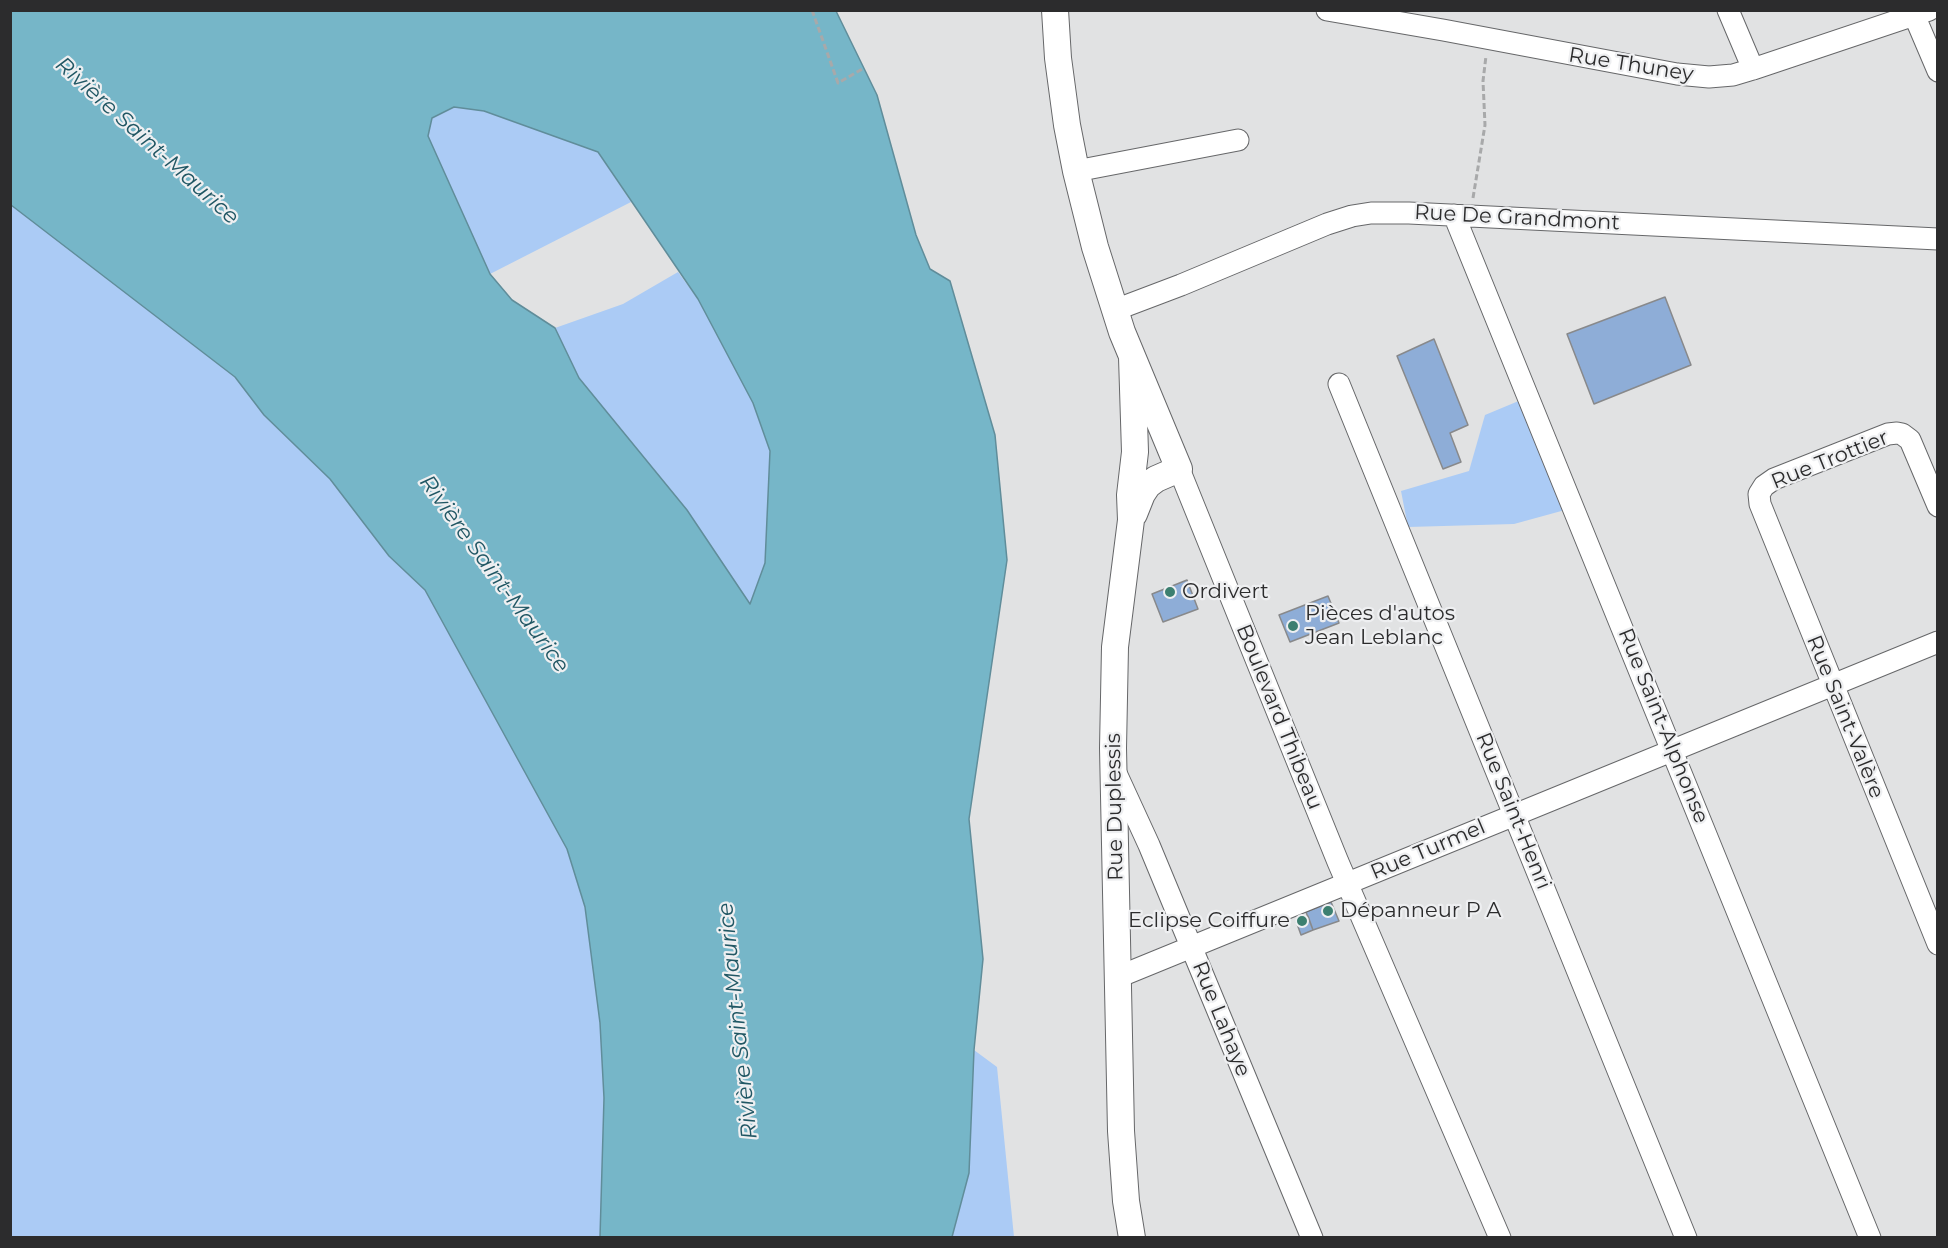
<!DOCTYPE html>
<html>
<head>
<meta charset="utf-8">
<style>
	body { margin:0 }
	#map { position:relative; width:1948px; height:1248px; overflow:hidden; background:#e1e2e3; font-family:Montserrat,sans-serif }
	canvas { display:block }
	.frame { position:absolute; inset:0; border:12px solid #2c2c2d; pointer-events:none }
</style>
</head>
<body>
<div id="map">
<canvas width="1948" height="1248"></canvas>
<div class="frame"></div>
</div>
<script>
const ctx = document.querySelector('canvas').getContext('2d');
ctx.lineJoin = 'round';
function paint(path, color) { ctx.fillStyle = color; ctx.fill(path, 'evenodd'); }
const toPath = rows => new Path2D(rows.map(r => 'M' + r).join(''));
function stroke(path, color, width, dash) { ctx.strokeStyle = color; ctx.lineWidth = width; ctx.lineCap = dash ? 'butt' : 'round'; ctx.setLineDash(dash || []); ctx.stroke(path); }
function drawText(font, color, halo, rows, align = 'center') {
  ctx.font = font + ' Montserrat,sans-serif'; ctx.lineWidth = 4.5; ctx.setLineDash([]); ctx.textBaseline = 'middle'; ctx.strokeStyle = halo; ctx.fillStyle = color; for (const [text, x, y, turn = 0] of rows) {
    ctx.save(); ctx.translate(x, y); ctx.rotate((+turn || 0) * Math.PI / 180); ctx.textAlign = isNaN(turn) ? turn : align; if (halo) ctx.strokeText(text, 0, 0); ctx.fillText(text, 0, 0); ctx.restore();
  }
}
paint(toPath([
	[10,11,547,11,522,124,598,152,631,202,490,274,450,188,87,263,235,377,264,415,330,479,389,556,425,590,567,849,585,907,600,1023,604,1098,600,1237,11,1237],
	[678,272,698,299,753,403,770,451,765,563,750,605,687,510,579,378,555,328,623,304],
	[1521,400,1565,510,1514,524,1408,527,1401,491,1469,471,1485,415],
	[974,1050,997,1067,1014,1237,952,1238,969,1173]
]), '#abcbf5');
const water = toPath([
	[10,11,836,11,877,95,916,235,930,269,950,281,995,435,1007,560,969,819,983,959,974,1050,969,1173,952,1237,600,1237,604,1098,600,1023,585,907,567,849,425,590,389,556,330,479,264,415,235,377,11,205,10,11],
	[454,107,484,111,598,152,698,299,753,403,770,451,765,563,750,604,687,510,579,378,555,328,512,300,490,274,428,136,432,118,454,107]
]);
paint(water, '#76b6c8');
stroke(water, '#608d9a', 1.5);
const building = toPath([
	[1665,297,1691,365,1594,404,1567,334,1665,297],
	[1434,339,1468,425,1450,433,1461,462,1443,469,1397,356,1434,339],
	[1187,580,1198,609,1163,622,1152,594,1187,580],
	[1328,596,1339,623,1290,642,1279,615,1328,596],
	[1331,902,1339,921,1313,930,1306,912,1331,902],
	[1308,916,1313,930,1301,935,1296,921,1308,916]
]);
paint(building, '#8eadd7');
stroke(building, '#88898b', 1.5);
const minor = toPath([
	[1327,10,1443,30,1677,74,1709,77,1733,75,1753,69,1929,10],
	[1728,10,1753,69],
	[1912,10,1938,71],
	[1076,171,1238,140],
	[1454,215,1870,1238],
	[1115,310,1181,285,1327,224,1352,216,1371,213,1409,213,1938,239],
	[1339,384,1686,1238],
	[1179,469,1338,862,1500,1238],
	[1938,506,1910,440,1902,434,1897,433,1888,434,1774,479,1764,486,1759,494,1760,504,1938,944],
	[1115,771,1149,845,1312,1238],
	[1118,977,1938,642]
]);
const major = toPath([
	[1055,10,1058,58,1067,125,1076,171,1095,247,1122,332,1179,469,1156,479,1148,485,1142,494,1134,514],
	[1132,357,1135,452,1130,495,1131,520,1115,647,1113,748,1121,1131,1126,1201,1132,1238]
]);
stroke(minor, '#666769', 23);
stroke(major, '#666769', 28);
stroke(toPath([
	[812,10,838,83,864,68],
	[1473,198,1485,125,1483,81,1486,56]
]), '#a8a9aa', 3, [6, 3]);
stroke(minor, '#fff', 21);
stroke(major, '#fff', 26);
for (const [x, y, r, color] of [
	[1170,592,6,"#3c7f70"],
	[1293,626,6,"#3c7f70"],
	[1328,911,6,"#3c7f70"],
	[1302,921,6,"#3c7f70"]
]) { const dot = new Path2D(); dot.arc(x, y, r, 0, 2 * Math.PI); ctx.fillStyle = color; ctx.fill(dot); stroke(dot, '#eeeff1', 2); }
drawText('21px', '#2c2c2d', '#eeeff1', [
	["Rue Thuney",1631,65,9],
	["Rue De Grandmont",1517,218,3],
	["Rue Trottier",1830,460,-22],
	["Boulevard Thibeau",1279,717,68],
	["Rue Saint-Valère",1845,717,68],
	["Rue Saint-Alphonse",1663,726,68],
	["Rue Duplessis",1115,807,-91],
	["Rue Saint-Henri",1513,811,68],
	["Rue Turmel",1428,850,-23],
	["Rue Lahaye",1221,1019,68]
]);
drawText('21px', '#2c2c2d', '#eeeff1', [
	["Ordivert",1182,592],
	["Pièces d'autos",1305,614],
	["Jean Leblanc",1305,638],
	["Dépanneur P A",1340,911],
	["Eclipse Coiffure",1290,921,"right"]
], 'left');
drawText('italic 22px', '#215764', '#eeeff1', [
	["Rivière Saint-Maurice",147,141,42],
	["Rivière Saint-Maurice",494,574,54],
	["Rivière Saint-Maurice",738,1021,-96]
]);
</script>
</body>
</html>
